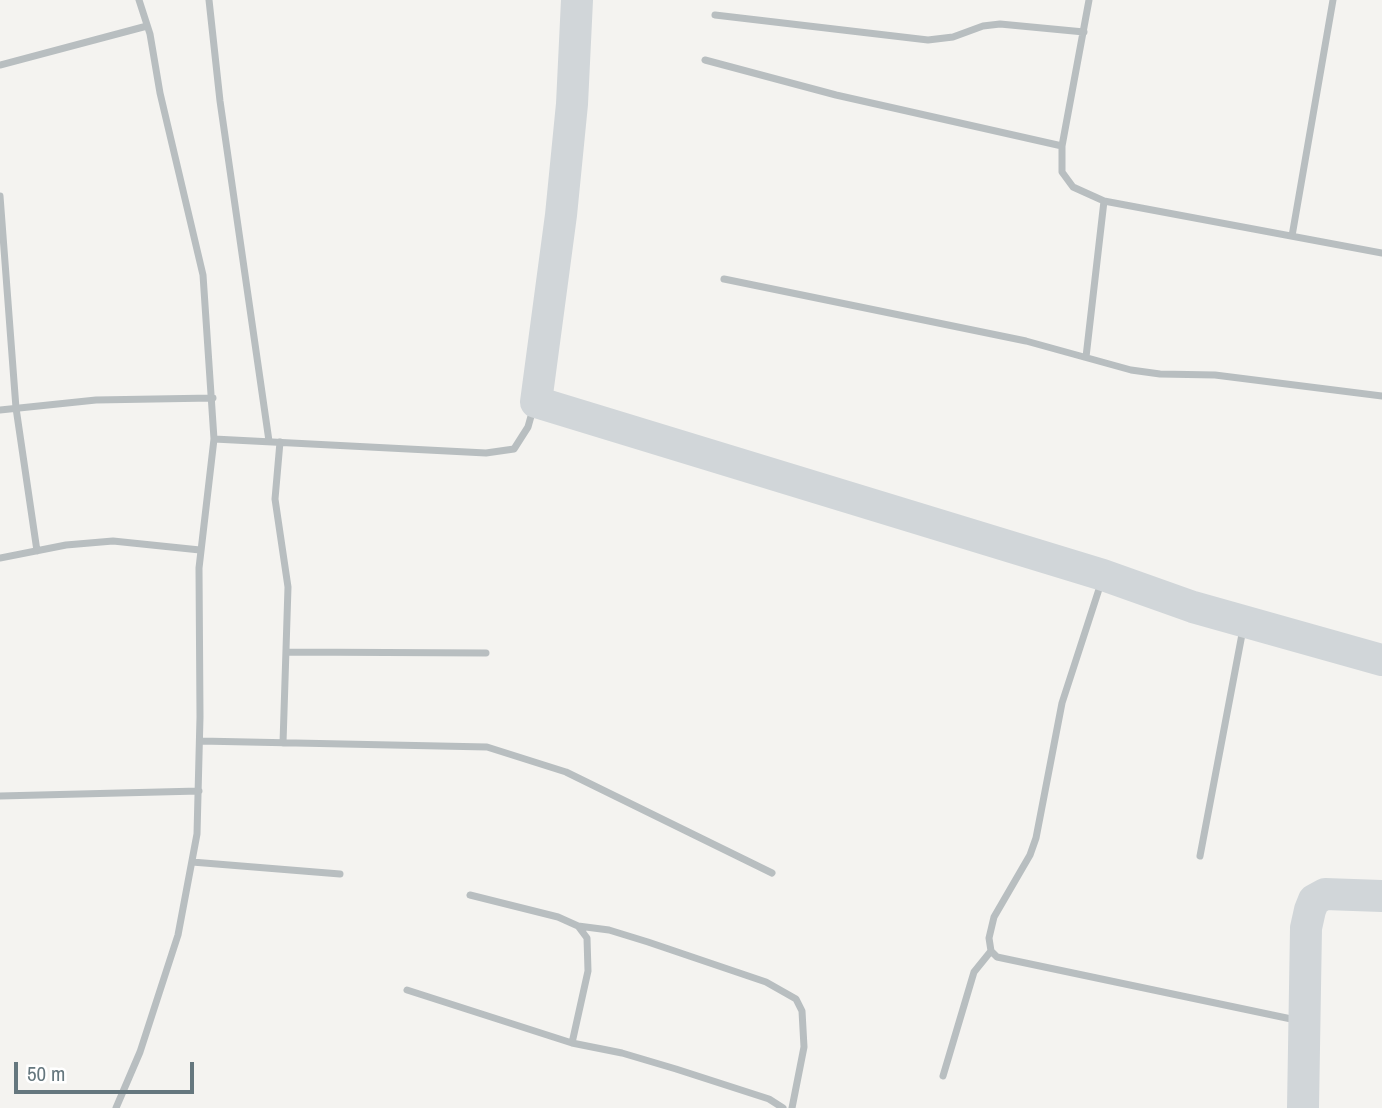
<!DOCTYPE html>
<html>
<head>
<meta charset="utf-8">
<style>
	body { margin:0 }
	#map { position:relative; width:1382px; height:1108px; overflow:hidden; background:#f4f3f0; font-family:"Archivo Narrow",sans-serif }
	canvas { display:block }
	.scale { position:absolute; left:14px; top:1062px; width:180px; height:32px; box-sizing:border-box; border:4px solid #65777e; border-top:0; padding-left:9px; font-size:21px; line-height:24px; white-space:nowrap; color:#65777e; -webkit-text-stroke:5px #fff; paint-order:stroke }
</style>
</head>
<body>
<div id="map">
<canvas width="1382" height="1108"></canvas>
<div class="scale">50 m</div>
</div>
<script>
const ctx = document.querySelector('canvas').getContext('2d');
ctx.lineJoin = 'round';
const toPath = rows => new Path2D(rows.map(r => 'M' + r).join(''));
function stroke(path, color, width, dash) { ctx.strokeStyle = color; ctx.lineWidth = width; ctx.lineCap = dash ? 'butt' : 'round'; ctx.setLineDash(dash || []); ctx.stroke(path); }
stroke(toPath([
	[209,0,220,101,269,441],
	[1089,0,1062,146,1062,172,1073,187,1104,201,1382,253],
	[715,15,928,40,953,37,983,26,1000,24,1084,32],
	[705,60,836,95,1062,146],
	[0,65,147,26],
	[0,196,16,408,37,551],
	[1292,236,1333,0],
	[724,279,1026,341,1131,370,1160,374,1215,375,1382,396],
	[1086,357,1104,201],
	[0,410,96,400,213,398],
	[214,439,486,453,514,449,528,427,533,409],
	[280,442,275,499,288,587,283,743],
	[0,558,66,545,113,541,200,550],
	[1101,583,1062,703,1036,838,1030,855,994,917,989,938,991,951,997,957,1296,1020],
	[286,652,486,653],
	[200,741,487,747,566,772,772,873],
	[0,796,199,791],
	[1200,856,1243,629],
	[192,862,340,874],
	[470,895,558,917,578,926,587,938,588,971,572,1043],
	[578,926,609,930,648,942,766,982,796,999,802,1011,804,1047,792,1108],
	[407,990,572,1043,622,1053,676,1069,769,1099,783,1108],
	[943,1076,974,972,991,951],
	[116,1108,140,1052,178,935,197,834,200,717,199,568,214,439,203,275,160,93,150,34,139,0]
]), '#b8bec0', 7);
stroke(toPath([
	[577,0,572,104,561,215,536,402,1103,575,1193,607,1382,660],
	[1303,1108,1306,928,1310,910,1314,900,1325,894,1382,896]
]), '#d1d6d9', 32);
</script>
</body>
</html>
